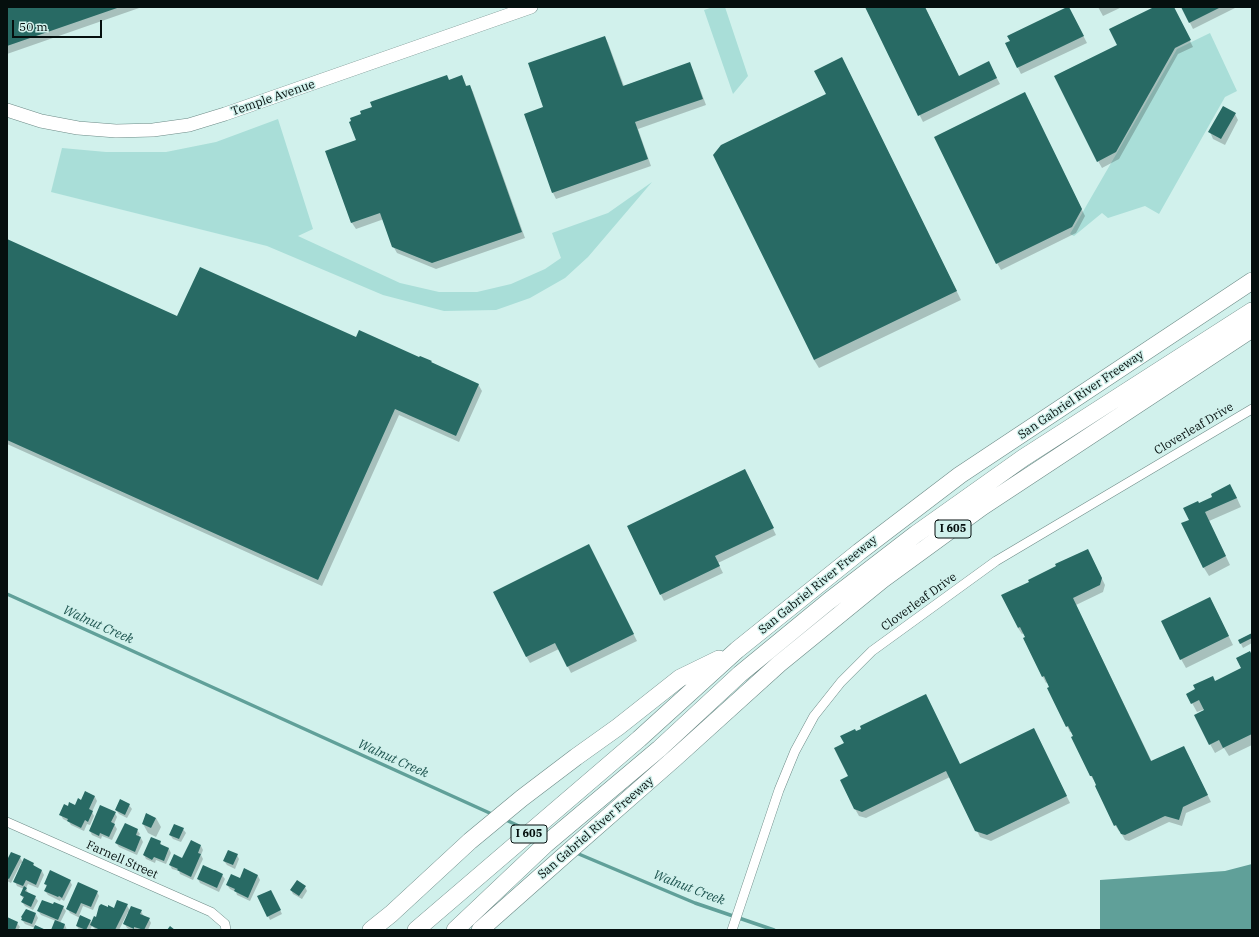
<!DOCTYPE html>
<html>
<head>
<meta charset="utf-8">
<style>
	body { margin:0 }
	#map { position:relative; width:1259px; height:937px; overflow:hidden; background:#d1f1ec; font-family:"IBM Plex Serif",serif }
	canvas { display:block }
	.frame { position:absolute; inset:0; border:8px solid #050f0e; pointer-events:none }
	.scale { position:absolute; left:12px; top:20px; width:90px; height:18px; box-sizing:border-box; border:2px solid #050f0e; border-top:0; padding-left:5px; font-size:12px; line-height:14px; white-space:nowrap; color:#050f0e; -webkit-text-stroke:3px #d1f1ec; paint-order:stroke }
</style>
</head>
<body>
<div id="map">
<canvas width="1259" height="937"></canvas>
<div class="frame"></div>
<div class="scale">50 m</div>
</div>
<script>
const ctx = document.querySelector('canvas').getContext('2d');
ctx.lineJoin = 'round';
function paint(path, color) { ctx.fillStyle = color; ctx.fill(path, 'evenodd'); }
const toPath = rows => new Path2D(rows.map(r => 'M' + r).join(''));
function stroke(path, color, width, dash) { ctx.strokeStyle = color; ctx.lineWidth = width; ctx.lineCap = dash ? 'butt' : 'round'; ctx.setLineDash(dash || []); ctx.stroke(path); }
function drawText(font, color, halo, rows, align = 'center') {
  ctx.font = font + ' "IBM Plex Serif",serif'; ctx.lineWidth = 3; ctx.setLineDash([]); ctx.textBaseline = 'middle'; ctx.strokeStyle = halo; ctx.fillStyle = color; for (const [text, x, y, turn = 0] of rows) {
    ctx.save(); ctx.translate(x, y); ctx.rotate((+turn || 0) * Math.PI / 180); ctx.textAlign = isNaN(turn) ? turn : align; if (halo) ctx.strokeText(text, 0, 0); ctx.fillText(text, 0, 0); ctx.restore();
  }
}
paint(toPath([
	[713,7,725,7,748,76,733,94,704,10],
	[1210,33,1237,91,1225,97,1159,214,1145,206,1108,218,1102,213,1074,236,1070,234,1177,49],
	[278,119,313,229,298,236,400,283,439,292,477,292,511,284,545,269,561,258,552,233,608,213,652,182,588,257,565,278,530,298,496,310,444,311,383,295,267,246,51,192,62,148,106,152,166,152,216,142]
]), '#a9ded8');
paint(toPath([
	[1252,864,1252,930,1100,930,1100,880,1225,871]
]), '#60a099');
paint(toPath([
	[7,7,142,7,7,54],
	[866,7,925,7,959,77,992,69,1000,84,923,122],
	[1098,7,1122,7,1103,16],
	[1156,7,1173,7,1193,47,1178,54,1119,159,1102,168,1098,161,1119,45],
	[1182,7,1237,7,1193,29],
	[1072,14,1087,43,1021,74,1018,68],
	[605,37,608,43,624,86,689,63,693,70,706,105,638,129,651,166,556,199,553,193],
	[842,58,961,300,819,368,814,360,827,95],
	[462,76,467,87,470,86,473,92,525,238,436,269,397,253,393,246,384,219,356,229,352,223,327,152,357,141,449,80],
	[1028,100,1085,216,1076,233,1001,270,997,263],
	[1235,114,1238,120,1225,145,1213,139,1210,132],
	[7,240,178,317,356,339,431,362,432,363,478,384,482,391,459,442,399,415,322,586,7,444],
	[748,477,776,535,718,563,723,573,664,601,661,595],
	[1235,494,1241,507,1209,521,1230,565,1209,576,1204,568,1190,520,1199,504],
	[592,552,637,641,571,673,559,649,530,663,526,656],
	[1091,556,1105,585,1103,592,1076,605,1152,762,1187,753,1211,802,1186,813,1182,826,1169,822,1129,841,1125,840,1120,831,1119,831,1115,825,1096,782,1095,782,1091,776,1072,732,1070,732,1067,726,1048,682,1046,683,1024,639,1026,638,1024,633,1022,634,1018,628],
	[1210,598,1233,645,1186,668,1181,659],
	[1252,634,1252,643,1243,648,1239,640],
	[1252,657,1252,745,1229,756,1224,748,1215,753,1210,744,1206,711,1205,709,1197,712,1187,694,1243,669],
	[856,732,960,765,1037,736,1070,803,991,841,980,837,950,777,866,818,859,816,855,809,849,777,845,744],
	[85,793,95,797,97,801,92,812,94,816,90,825,87,824,84,831,71,825,69,822,63,819,61,815,81,801],
	[129,805,132,809,127,818,119,814,116,810],
	[115,813,117,817,114,824,117,829,112,840,102,836,101,839,92,835,90,831],
	[156,818,161,827,156,837,148,833,143,824],
	[183,829,186,833,181,842,173,839,170,835],
	[137,830,140,834,138,837,141,838,143,842,137,855,119,847,116,843],
	[160,842,162,846,169,849,171,853,166,864,156,860,155,863,146,859,144,855],
	[201,846,203,850,201,855,203,859,193,880,180,874,179,871,172,869,170,865,183,859],
	[237,855,239,859,235,869,227,865,224,861],
	[20,857,23,863,33,863,35,868,42,871,44,875,38,888,28,884,26,888,28,893,35,897,38,901,33,910,25,906,22,902,24,900,21,895,24,889,17,886,15,882,23,863,21,863,11,883,7,881,7,861],
	[222,875,225,879,219,892,200,883,198,879],
	[258,876,260,880,250,901,237,895,236,892,230,889,227,885,240,879],
	[70,881,72,885,64,901,61,899,60,901,48,895,45,891,47,887,45,884],
	[305,887,307,891,302,899,293,894,291,890],
	[97,892,99,896,93,910,83,906,79,916,90,921,92,924,96,918,114,909,127,905,130,911,141,911,143,915,149,919,151,923,148,930,131,930,127,928,125,924,129,913,128,912,119,930,96,930,92,926,90,930,79,930,77,926,80,918,70,913,68,909],
	[273,895,282,914,270,920,268,916],
	[53,906,63,907,66,911,60,923,65,925,67,930,52,930,56,921,41,915,38,911],
	[36,914,38,918,34,926,43,930,34,930,35,928,25,924,22,920],
	[7,918,17,923,20,927,18,930,7,930]
]), '#0003');
stroke(toPath([
	[7,594,494,815],
	[504,819,525,829],
	[574,852,695,903,774,930]
]), '#60a099', 3.5);
paint(toPath([
	[7,7,120,7,7,46],
	[865,7,925,7,959,76,989,61,997,78,918,116],
	[1067,7,1069,7,1084,36,1017,68,1005,43,1010,41,1007,36],
	[1154,7,1174,7,1191,40,1175,48,1116,152,1097,162,1054,76,1117,45,1109,29],
	[1181,7,1221,7,1189,23],
	[605,36,623,86,690,62,703,99,635,122,648,159,552,193,524,114,543,107,528,63],
	[842,57,957,291,814,360,713,155,721,145,826,94,814,71],
	[447,75,449,80,462,75,466,86,470,85,522,232,432,263,392,247,380,213,351,223,325,151,356,140,349,122,351,121,350,118,361,114,360,111,372,107,370,102],
	[1025,92,1082,209,1072,227,996,264,934,137],
	[1223,106,1236,113,1221,139,1208,132],
	[7,239,177,316,200,267,356,337,359,330,419,357,420,356,432,361,431,362,479,384,456,436,395,409,318,580,7,440],
	[745,469,774,528,715,556,720,566,660,595,627,526],
	[1230,484,1237,498,1205,512,1226,556,1203,568,1181,523,1189,520,1183,508,1198,501,1199,503,1212,497,1211,494],
	[589,544,634,634,567,667,555,643,526,657,493,592],
	[1088,549,1102,578,1100,585,1073,598,1151,761,1184,746,1208,795,1183,807,1179,820,1165,816,1125,835,1121,834,1116,825,1114,826,1095,786,1096,785,1092,776,1090,776,1071,737,1073,736,1068,726,1066,727,1047,688,1049,687,1044,676,1042,677,1023,638,1025,637,1020,627,1018,628,1001,595,1029,582,1028,580,1056,566,1055,564],
	[1210,597,1229,636,1180,660,1161,621],
	[1252,633,1252,638,1240,644,1238,640],
	[1250,651,1252,655,1252,734,1223,748,1219,740,1209,745,1194,715,1204,710,1199,700,1191,704,1186,694,1195,689,1193,685,1202,681,1213,676,1215,681,1241,668,1236,658],
	[926,694,960,764,1034,728,1067,796,987,835,975,831,946,771,862,812,854,809,840,780,848,776,834,748,844,743,840,736,855,729,856,731,861,729,860,726],
	[85,791,95,796,89,809,93,811,88,822,85,820,81,828,67,821,68,819,59,815,64,804,68,806,69,802,75,805,78,798,81,800],
	[120,799,130,804,125,815,115,810],
	[100,805,116,812,111,822,115,824,109,837,100,833,99,836,89,831],
	[146,813,156,818,151,828,142,824],
	[125,823,138,829,136,835,141,837,135,852,115,843],
	[174,824,184,828,179,839,169,835],
	[151,837,161,841,160,844,169,848,164,861,154,857,152,860,143,855],
	[191,840,201,845,198,853,201,854,191,877,177,870,178,869,169,865,174,854,182,858],
	[228,850,238,854,233,865,223,861],
	[11,852,21,856,9,879,7,878,7,860],
	[24,858,34,863,33,865,42,870,36,885,26,880,23,886,13,882],
	[203,865,214,870,215,870,223,874,217,888,197,879],
	[244,868,258,875,248,898,234,891,235,889,226,885,231,874,240,878],
	[50,870,71,880,62,898,59,896,58,897,44,891,47,885,44,884],
	[297,880,306,886,299,896,290,890],
	[78,882,98,891,91,907,81,903,76,914,66,909],
	[24,886,27,888,25,891,36,896,31,907,21,902,24,897,20,895],
	[271,890,281,910,267,917,257,896],
	[42,900,53,904,54,902,64,906,58,920,37,911],
	[117,900,128,904,115,930,100,930,90,925,94,916,96,917,99,906,101,904,108,907,108,905,114,908],
	[131,906,142,910,140,914,150,918,144,930,134,927,134,929,123,924],
	[26,909,36,913,32,924,21,920,22,918,21,917],
	[80,915,91,920,86,930,76,926],
	[7,917,18,922,15,930,7,930],
	[55,920,65,924,63,930,51,930],
	[35,925,46,930,33,930],
	[170,926,175,930,167,930]
]), '#286a64');
const street = toPath([
	[7,822,211,912,225,924,226,930],
	[732,930,779,790,795,751,814,716,841,682,872,651,996,561,1252,409]
]);
const secondary = toPath([
	[7,110,41,121,78,128,116,131,153,130,189,125,225,114,531,7]
]);
const highway = toPath([
	[371,930,391,914,470,841,522,798,576,757,618,727,680,678,719,659],
	[416,930,639,739,737,650,859,552,960,475,1252,281],
	[455,930,546,844,659,749,740,674,829,601,916,534,1023,458,1252,311],
	[480,930,576,845,675,758,779,664,882,580,982,507,1252,329]
]);
stroke(street, '#6d8b87', 10);
stroke(secondary, '#6d8b87', 14);
stroke(highway, '#6d8b87', 18);
stroke(street, '#fff', 9);
stroke(secondary, '#fff', 13);
stroke(highway, '#fff', 17);
for (const [x, y, w] of [
	[953,529,36],
	[529,834,36]
]) { const box = new Path2D(); box.roundRect(x - w / 2, y - 9, w, 18, 3); ctx.fillStyle = '#d1f1ec'; ctx.fill(box); stroke(box, '#050f0e', 1); }
drawText('bold 11px', '#050f0e', null, [
	["I 605",953,529],
	["I 605",529,834]
]);
drawText('12px', '#050f0e', '#d1f1ec', [
	["Temple Avenue",273,98,-19],
	["San Gabriel River Freeway",1081,395,-34],
	["Cloverleaf Drive",1194,429,-31],
	["San Gabriel River Freeway",818,585,-39],
	["Cloverleaf Drive",919,602,-36],
	["San Gabriel River Freeway",596,828,-41],
	["Farnell Street",122,860,24]
]);
drawText('italic 13px', '#1e5550', '#d1f1ec', [
	["Walnut Creek",98,625,24],
	["Walnut Creek",393,759,24],
	["Walnut Creek",689,888,21]
]);
</script>
</body>
</html>
